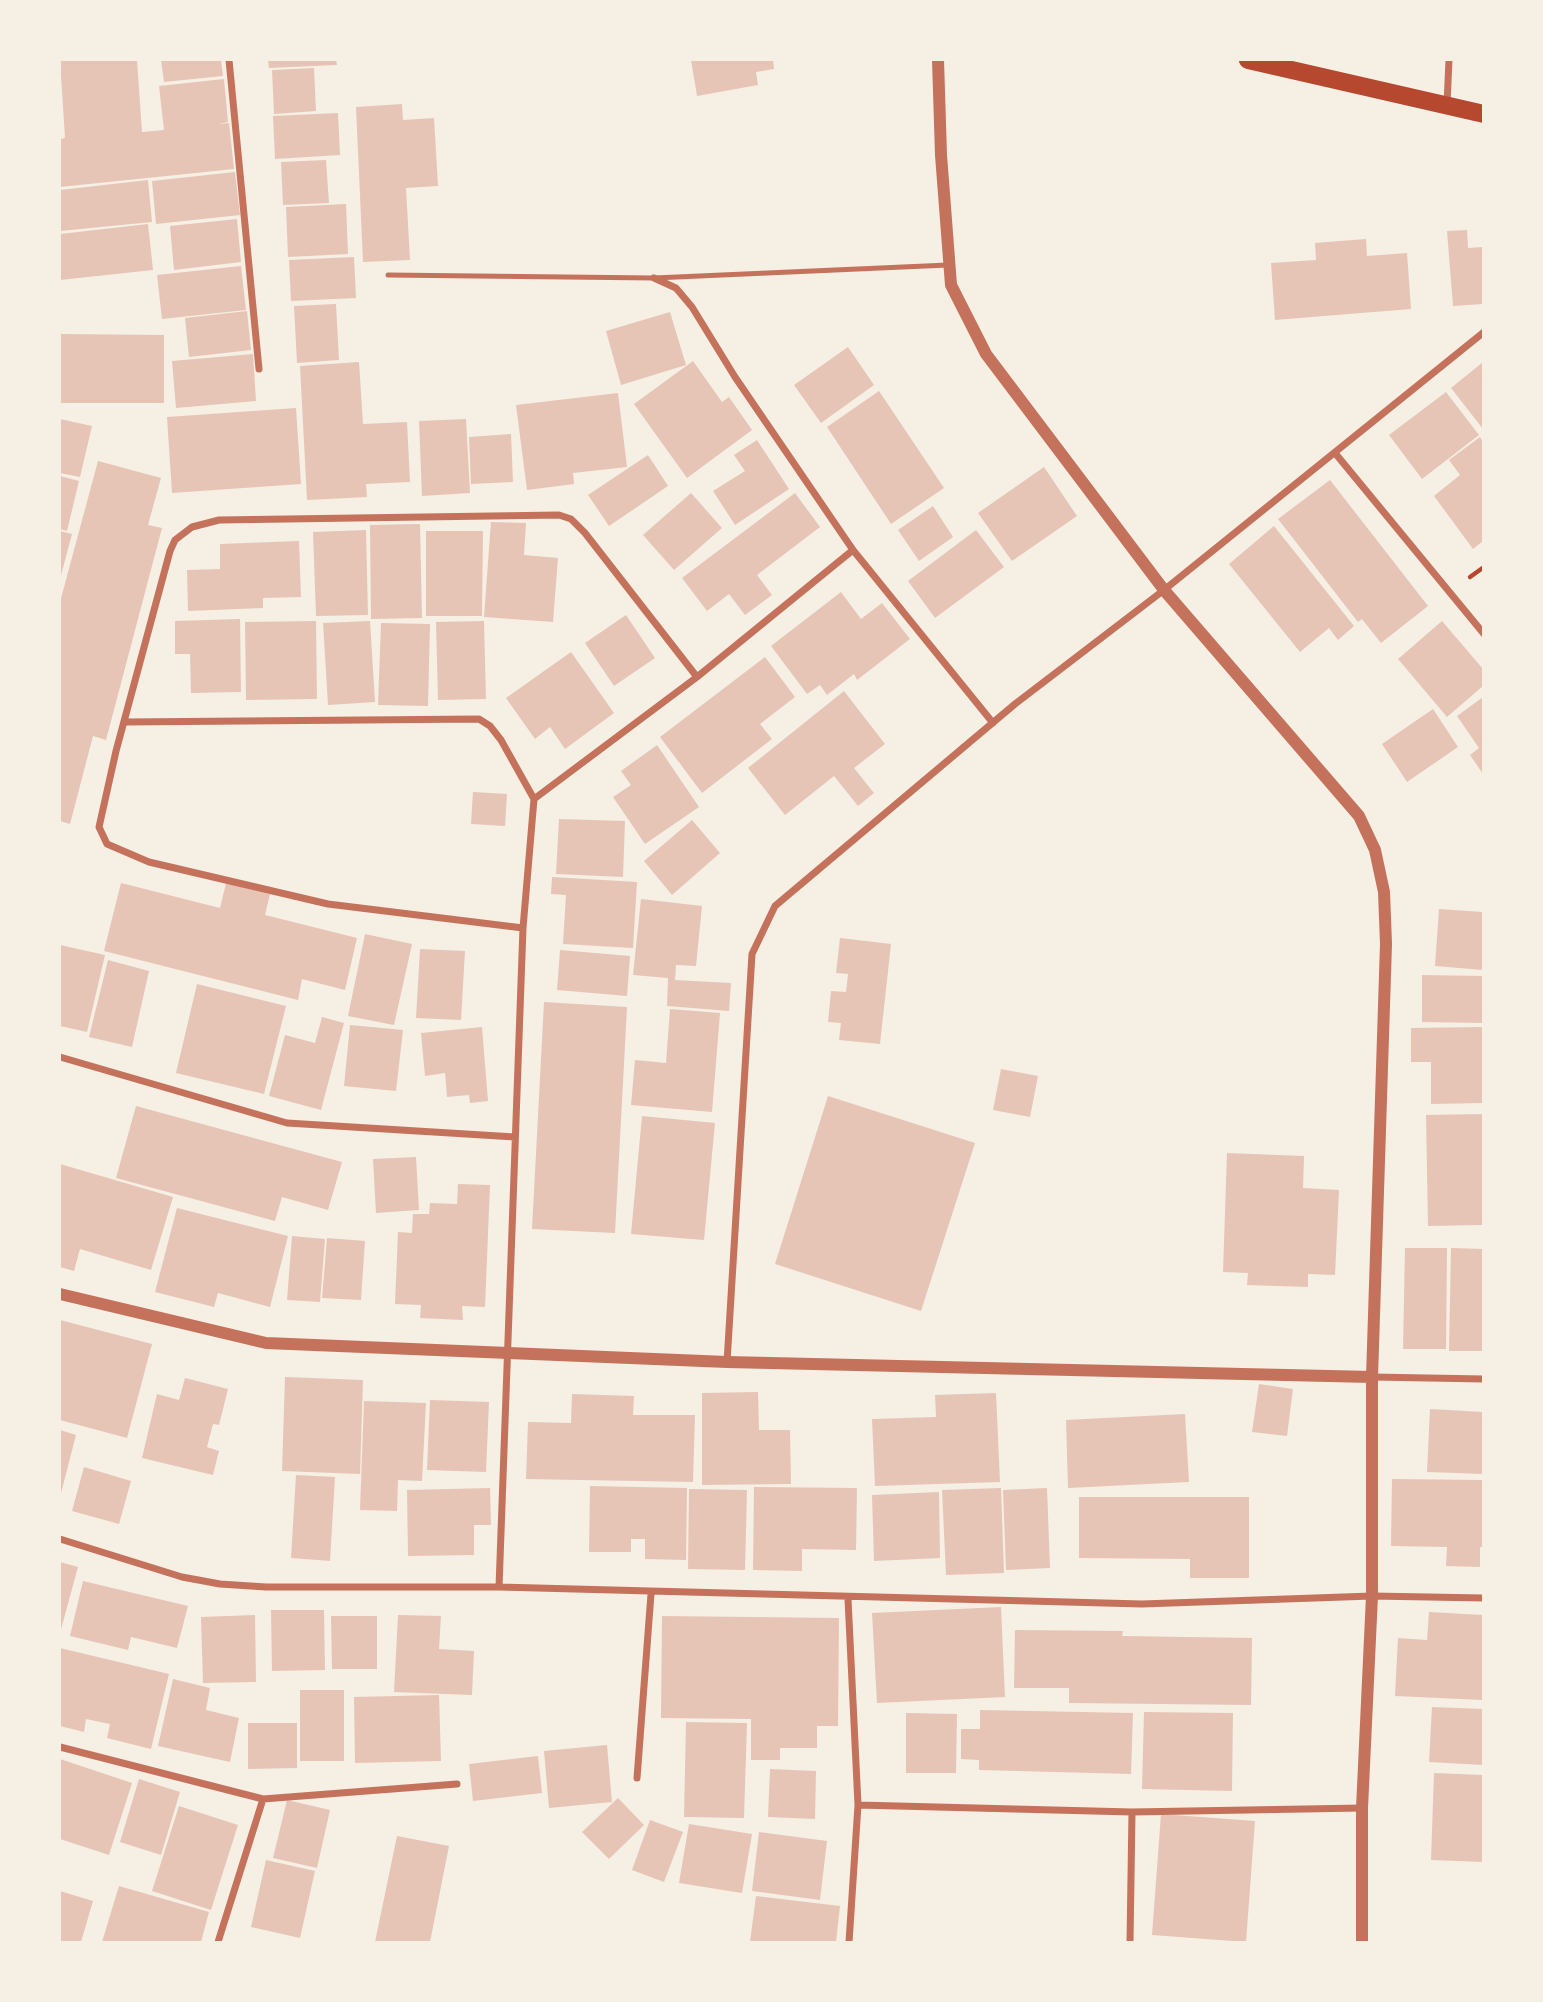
<!DOCTYPE html>
<html>
<head>
<meta charset="utf-8">
<style>
	body { margin:0 }
	#map { position:relative; width:1543px; height:2002px; overflow:hidden; background:#f6efe4; font-family:"Exo 2",sans-serif }
	canvas { display:block }
	.frame { position:absolute; inset:0; border:61px solid #f6efe4; pointer-events:none }
</style>
</head>
<body>
<div id="map">
<canvas width="1543" height="2002"></canvas>
<div class="frame"></div>
</div>
<script>
const ctx = document.querySelector('canvas').getContext('2d');
ctx.lineJoin = 'round';
function paint(path, color) { ctx.fillStyle = color; ctx.fill(path, 'evenodd'); }
const toPath = rows => new Path2D(rows.map(r => 'M' + r).join(''));
function stroke(path, color, width, dash) { ctx.strokeStyle = color; ctx.lineWidth = width; ctx.lineCap = dash ? 'butt' : 'round'; ctx.setLineDash(dash || []); ctx.stroke(path); }
paint(toPath([
	[60,60,137,60,142,132,164,130,159,86,224,79,228,122,218,124,229,123,234,169,60,187,60,139,65,138],
	[161,60,221,60,223,76,164,82],
	[268,60,336,60,337,65,269,68],
	[691,60,773,60,774,69,756,72,758,85,697,96],
	[314,68,316,111,274,114,272,70],
	[402,104,403,120,434,118,438,186,406,188,410,260,363,262,356,107],
	[338,113,340,155,275,159,273,116],
	[326,160,329,203,283,205,281,162],
	[235,172,240,215,156,224,152,181],
	[148,180,152,222,60,231,60,190],
	[346,204,348,254,288,257,286,207],
	[237,219,241,262,174,270,170,226],
	[148,224,153,270,60,280,60,234],
	[1467,230,1468,248,1482,247,1483,304,1453,306,1447,231],
	[1366,239,1367,256,1407,253,1411,309,1275,320,1271,263,1316,260,1315,243],
	[354,257,356,298,291,301,289,260],
	[241,266,246,310,162,319,157,275],
	[336,304,339,360,297,363,294,306],
	[247,311,251,350,189,357,185,318],
	[670,312,686,365,621,385,606,331],
	[60,334,164,335,164,403,60,403],
	[848,347,874,385,821,423,794,385],
	[253,354,256,401,176,408,172,361],
	[693,361,722,402,729,397,752,430,687,478,634,404],
	[359,362,363,424,407,422,410,482,366,484,367,497,307,500,300,366],
	[1483,362,1483,429,1451,388],
	[879,391,944,488,891,524,827,427],
	[1446,392,1479,435,1422,479,1389,435],
	[618,393,627,467,573,473,574,484,527,490,516,405],
	[296,408,301,484,172,493,167,417],
	[60,419,92,426,80,477,60,473],
	[466,419,470,493,422,496,419,421],
	[511,434,513,482,471,484,469,437],
	[1480,437,1483,442,1483,541,1473,549,1434,496,1460,475,1449,460],
	[757,440,789,489,735,525,713,491,745,471,734,455],
	[648,455,668,486,609,526,588,495],
	[98,461,161,478,148,525,162,528,106,740,93,736,70,824,60,821,60,602],
	[1044,467,1077,516,1012,561,978,513],
	[60,476,79,481,67,531,60,529],
	[1330,480,1428,606,1381,643,1362,619,1358,622,1278,519],
	[691,493,722,528,674,570,643,535],
	[795,493,820,527,757,575,772,595,745,615,729,594,707,611,682,578],
	[933,506,953,537,919,561,898,530],
	[491,522,526,523,524,555,558,558,553,622,484,617],
	[420,524,422,618,371,619,370,525],
	[1274,526,1354,626,1338,640,1329,628,1300,652,1229,564],
	[366,530,368,615,316,616,313,532],
	[976,530,1004,567,935,618,908,581],
	[60,531,72,534,60,579],
	[426,531,483,531,482,616,426,616],
	[299,541,301,597,263,598,263,608,188,611,187,570,220,569,220,544],
	[841,592,861,619,882,603,910,639,857,680,854,674,827,695,820,685,807,694,771,646],
	[626,615,655,658,614,686,585,643],
	[240,619,241,692,191,693,190,654,175,654,175,621],
	[316,621,317,699,246,700,245,622],
	[370,621,375,702,328,705,323,623],
	[484,621,486,699,438,700,436,622],
	[1442,621,1483,669,1483,686,1447,717,1398,659],
	[381,623,430,624,428,706,378,705],
	[571,652,614,713,565,749,550,727,535,739,506,698],
	[765,657,795,697,760,724,772,739,702,793,660,737],
	[844,691,885,744,854,768,874,793,858,806,834,776,785,815,748,768],
	[1483,697,1483,774,1470,755,1479,748,1457,716],
	[1433,709,1458,747,1407,782,1382,744],
	[657,745,699,807,645,844,613,797,631,785,621,771],
	[473,792,507,794,505,826,471,824],
	[559,819,625,821,623,877,556,874],
	[692,820,720,853,672,895,644,861],
	[552,877,637,882,633,948,563,944,566,895,551,894],
	[121,883,220,908,226,883,270,894,265,915,357,938,345,990,302,979,298,1000,104,951],
	[641,899,702,906,696,966,676,965,675,980,731,983,729,1011,667,1006,668,978,633,975],
	[1439,909,1483,912,1483,970,1435,966],
	[365,934,412,944,394,1025,348,1016],
	[840,938,891,944,880,1044,839,1040,841,1023,828,1022,831,991,846,992,848,974,836,973],
	[60,945,105,955,87,1032,60,1026],
	[420,949,465,951,461,1020,416,1018],
	[560,950,630,956,627,996,557,990],
	[108,960,149,971,132,1047,89,1037],
	[1422,975,1483,976,1483,1023,1422,1022],
	[197,984,286,1006,264,1094,176,1073],
	[544,1002,627,1007,615,1233,532,1229],
	[670,1009,720,1013,712,1112,631,1105,635,1060,666,1063],
	[322,1017,344,1023,321,1110,269,1096,285,1035,315,1043],
	[350,1025,403,1030,396,1091,344,1086],
	[482,1027,488,1101,470,1103,469,1095,447,1097,445,1073,425,1076,421,1033],
	[1483,1027,1483,1103,1431,1104,1431,1062,1411,1062,1411,1028],
	[1001,1069,1038,1076,1030,1117,993,1110],
	[828,1096,975,1143,921,1311,775,1264],
	[136,1106,342,1162,328,1210,282,1197,275,1221,116,1178],
	[1483,1114,1483,1225,1428,1226,1426,1115],
	[642,1116,715,1123,704,1240,631,1234],
	[1227,1153,1304,1156,1303,1188,1339,1190,1335,1275,1308,1274,1308,1287,1247,1285,1248,1273,1223,1272],
	[416,1157,419,1210,376,1213,373,1159],
	[60,1164,173,1197,151,1270,80,1249,74,1271,60,1267],
	[458,1184,490,1185,485,1307,462,1306,463,1320,420,1318,421,1305,395,1304,398,1232,412,1233,413,1214,429,1214,430,1203,457,1204],
	[177,1208,288,1236,270,1307,218,1293,214,1307,155,1292],
	[292,1236,325,1239,320,1302,287,1300],
	[327,1238,365,1241,361,1300,322,1298],
	[1405,1248,1447,1248,1446,1349,1403,1349],
	[1451,1248,1483,1249,1483,1351,1449,1351],
	[60,1320,152,1344,127,1438,60,1420],
	[285,1377,363,1380,360,1474,282,1471],
	[185,1378,228,1389,219,1425,213,1424,207,1447,219,1451,213,1475,142,1458,157,1394,179,1400],
	[1259,1384,1293,1389,1287,1436,1252,1432],
	[758,1392,759,1430,790,1430,791,1484,702,1485,702,1393],
	[996,1393,1000,1482,875,1486,872,1419,936,1417,935,1395],
	[572,1394,634,1396,633,1415,695,1415,693,1482,526,1479,528,1422,571,1423],
	[430,1400,489,1402,486,1472,427,1470],
	[364,1401,426,1403,422,1481,398,1480,397,1511,360,1510],
	[1430,1409,1483,1412,1483,1474,1427,1472],
	[1185,1414,1189,1482,1068,1488,1066,1420],
	[60,1430,76,1435,60,1497],
	[84,1467,131,1481,119,1524,72,1511],
	[296,1475,335,1477,330,1561,291,1558],
	[1392,1479,1483,1480,1483,1547,1480,1547,1480,1567,1446,1566,1447,1547,1391,1546],
	[590,1486,687,1488,686,1560,645,1559,645,1539,631,1539,631,1552,589,1552],
	[754,1487,857,1488,856,1550,802,1549,802,1571,753,1570],
	[490,1488,491,1525,474,1525,474,1555,408,1556,407,1490],
	[1001,1488,1004,1573,946,1575,942,1490],
	[1047,1488,1050,1568,1006,1570,1003,1490],
	[689,1489,747,1490,745,1570,688,1569],
	[939,1492,940,1558,874,1561,872,1495],
	[1079,1497,1249,1497,1249,1578,1190,1578,1190,1559,1079,1558],
	[60,1562,78,1567,60,1633],
	[83,1581,188,1606,177,1648,131,1637,128,1650,70,1636],
	[1001,1607,1005,1697,877,1703,872,1613],
	[271,1610,324,1610,325,1670,272,1671],
	[1429,1612,1483,1615,1483,1700,1395,1696,1398,1638,1427,1640],
	[255,1615,256,1682,203,1683,201,1617],
	[398,1615,441,1616,439,1649,474,1651,472,1695,394,1692],
	[331,1616,377,1616,377,1669,332,1669],
	[662,1616,839,1618,838,1726,817,1726,817,1748,780,1748,780,1760,751,1760,751,1719,661,1718],
	[1015,1630,1123,1631,1122,1636,1252,1638,1251,1705,1069,1703,1069,1688,1014,1688],
	[60,1648,169,1674,151,1749,107,1738,110,1724,86,1719,84,1732,60,1726],
	[173,1679,210,1688,206,1710,239,1718,230,1762,158,1746],
	[300,1690,344,1690,344,1761,300,1761],
	[439,1695,441,1761,355,1763,354,1697],
	[1432,1707,1483,1709,1483,1765,1429,1762],
	[980,1710,1133,1713,1131,1774,979,1770,979,1760,961,1759,961,1729,980,1729],
	[1144,1712,1233,1713,1232,1791,1142,1789],
	[906,1713,957,1714,956,1773,906,1773],
	[686,1722,747,1723,744,1818,684,1817],
	[248,1723,297,1723,297,1768,248,1769],
	[607,1745,612,1802,549,1808,544,1751],
	[538,1756,542,1793,473,1801,469,1764],
	[60,1759,132,1783,109,1855,60,1839],
	[770,1769,816,1771,815,1819,768,1817],
	[1434,1773,1483,1775,1483,1862,1431,1860],
	[139,1779,180,1792,161,1855,120,1842],
	[618,1798,644,1825,609,1859,582,1832],
	[287,1800,330,1810,317,1868,273,1858],
	[179,1806,238,1825,211,1910,152,1891],
	[1161,1814,1255,1821,1246,1942,1152,1935],
	[650,1820,683,1832,664,1882,632,1870],
	[689,1824,752,1834,742,1893,679,1883],
	[759,1832,827,1841,820,1900,752,1891],
	[397,1836,449,1846,430,1942,375,1942],
	[266,1860,315,1871,300,1938,251,1927],
	[119,1886,209,1912,201,1942,102,1942],
	[60,1891,93,1901,81,1942,60,1942],
	[756,1896,840,1906,836,1942,750,1942]
]), '#e6c5b7');
stroke(toPath([
	[1470,577,1484,567]
]), '#b5482f', 4.5);
stroke(toPath([
	[388,275,654,278,948,265]
]), '#c5725c', 5);
stroke(toPath([
	[229,60,259,369],
	[1447,104,1449,60],
	[654,278,676,288,692,307,735,377,853,550,993,723],
	[1335,453,1484,634],
	[126,722,479,719,490,726,501,740,534,799,523,928,499,1587],
	[534,799,697,677,853,550],
	[523,928,328,904,149,862,107,844,99,827,116,751,170,551,175,540,192,527,219,520,559,515,571,519,585,533,697,677],
	[60,1057,287,1123,515,1137],
	[727,1362,752,954,775,906,1015,704,1164,590,1484,332],
	[1372,1377,1484,1379],
	[60,1539,182,1577,220,1584,266,1587,499,1587,1142,1604,1372,1596,1484,1598],
	[848,1599,858,1805,849,1942],
	[60,1747,263,1799,457,1784],
	[637,1778,651,1594],
	[858,1805,1132,1812,1362,1808],
	[218,1942,263,1799],
	[1130,1942,1132,1812]
]), '#c5725c', 7);
stroke(toPath([
	[938,60,941,155,951,285,986,354,1164,590,1359,816,1375,850,1384,892,1386,944,1372,1377,1372,1596,1362,1808,1362,1942],
	[60,1294,266,1343,727,1362,1372,1377]
]), '#c5725c', 12);
stroke(toPath([
	[1248,60,1484,114]
]), '#b5482f', 18);
</script>
</body>
</html>
